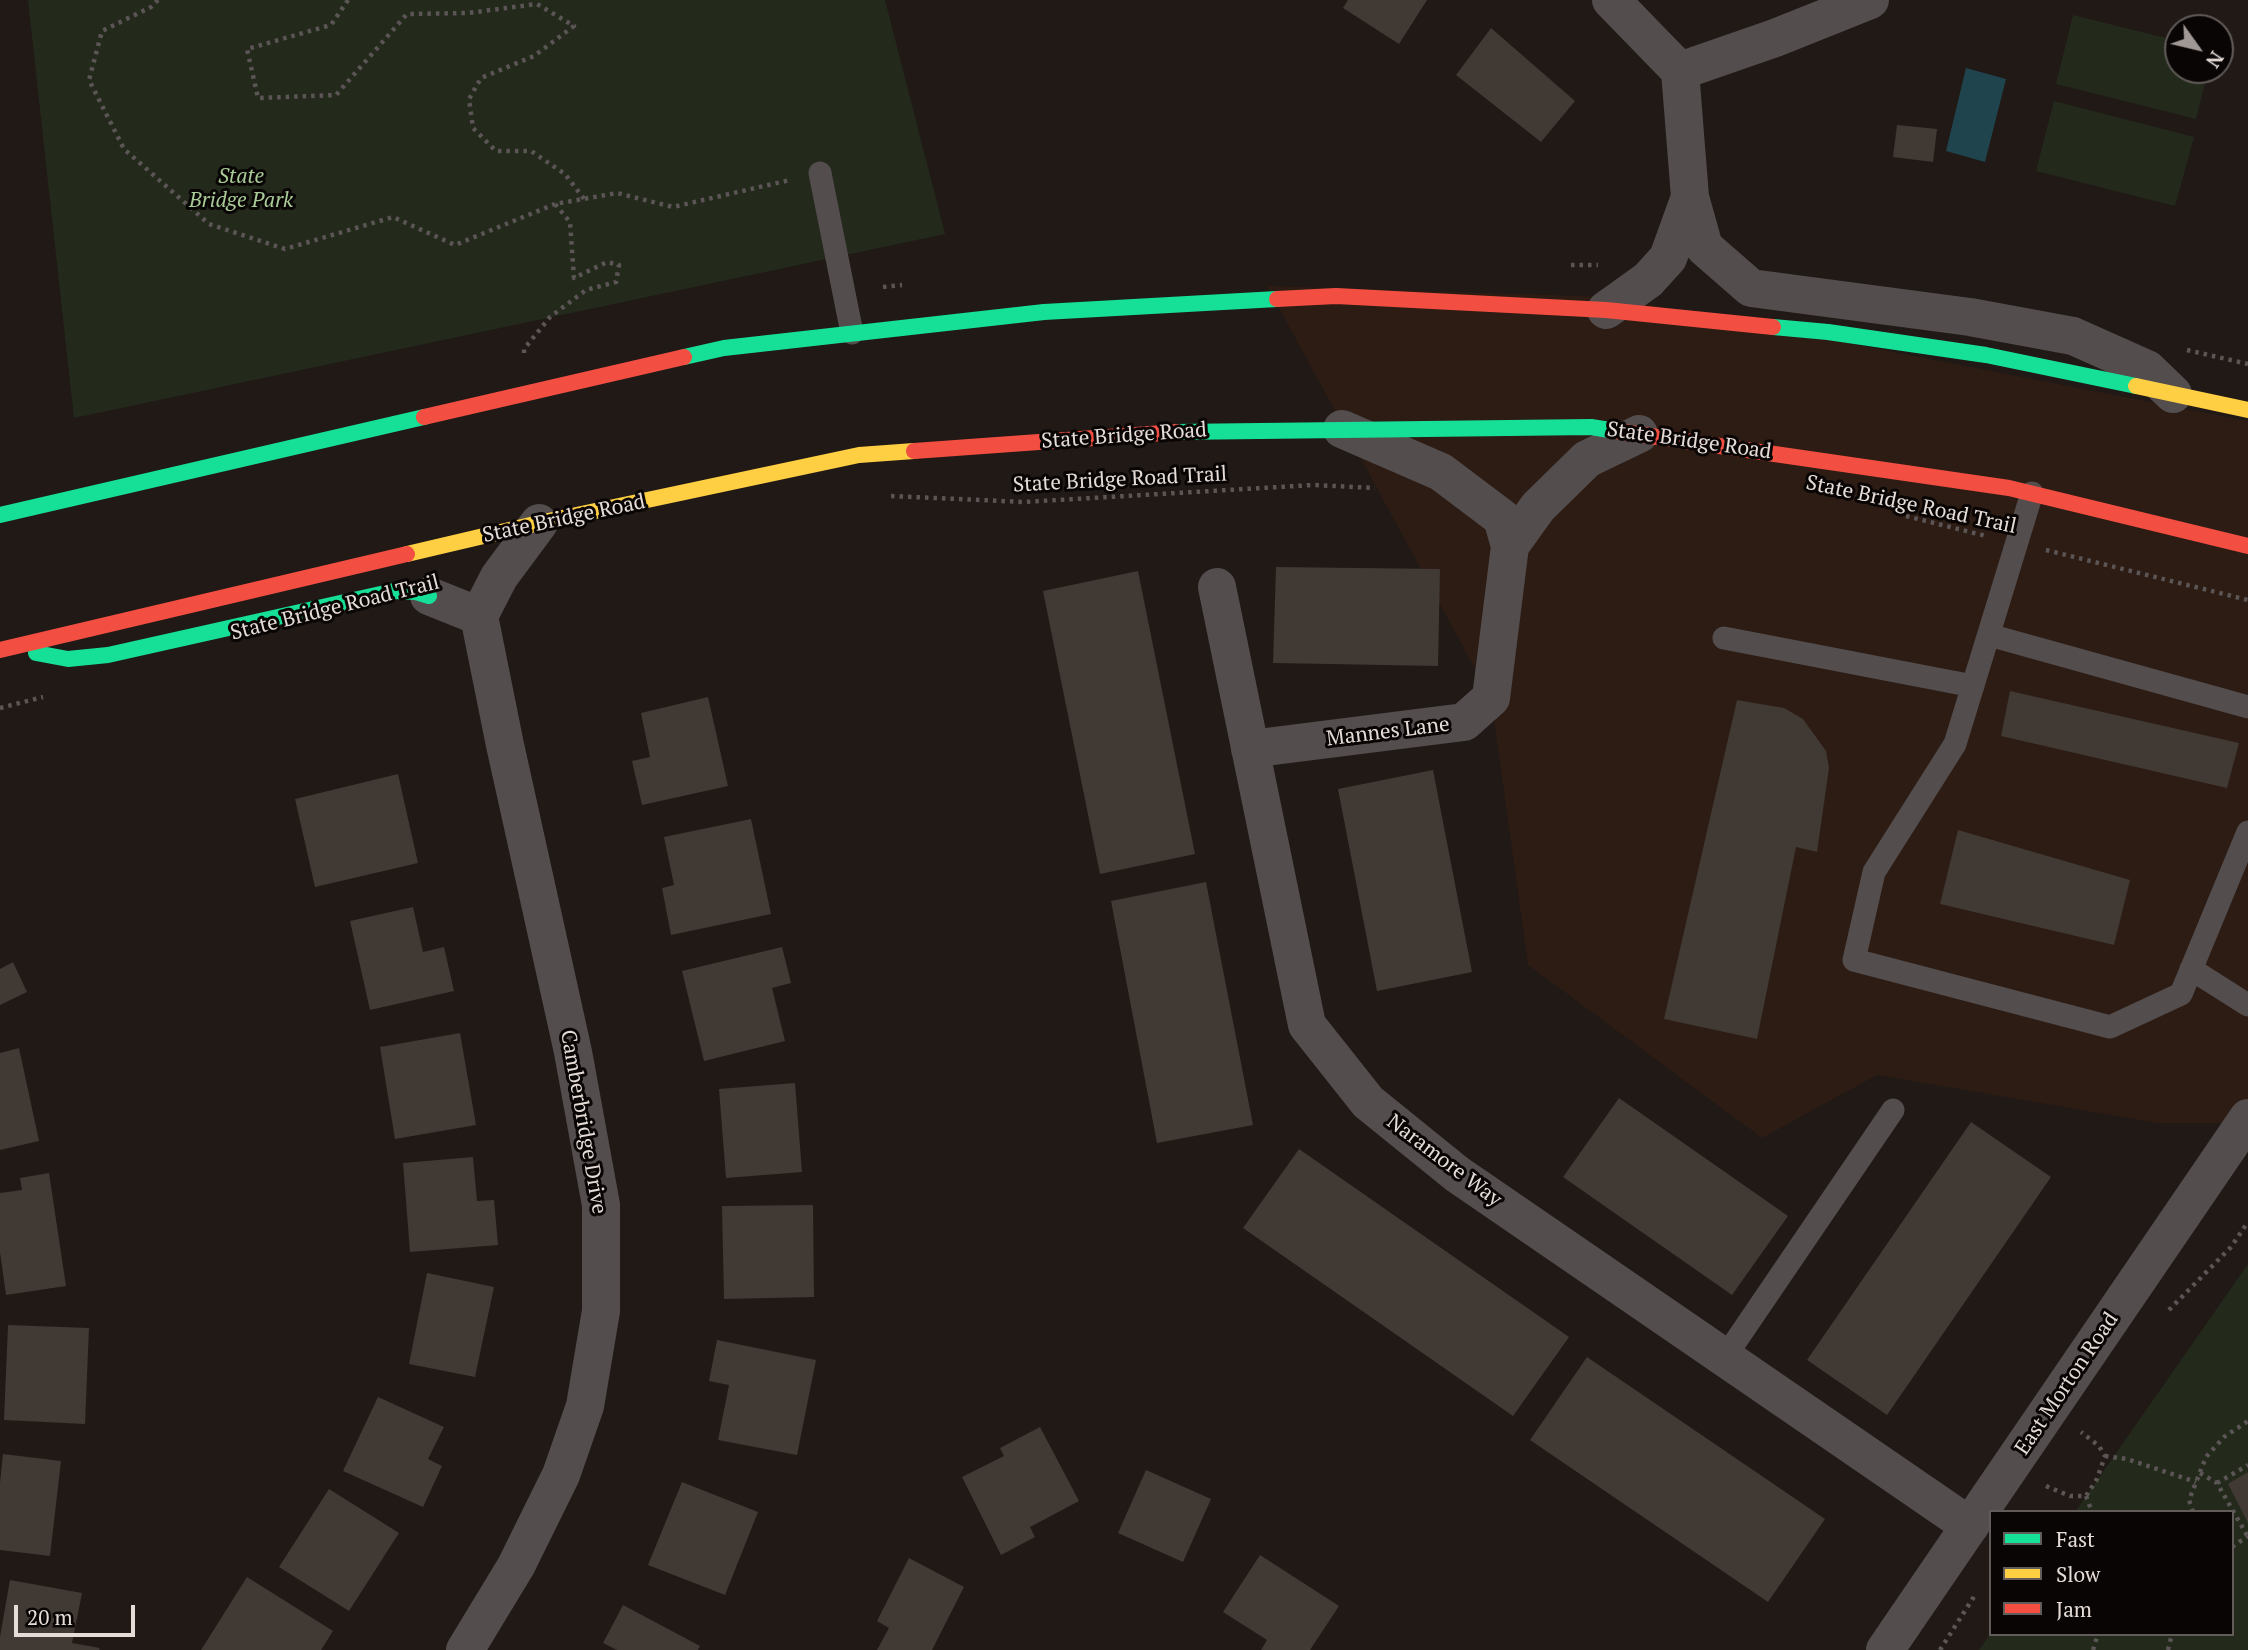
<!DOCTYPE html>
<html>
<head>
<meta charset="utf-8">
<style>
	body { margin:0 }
	#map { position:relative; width:2248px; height:1650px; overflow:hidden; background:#201916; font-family:"PT Serif",serif }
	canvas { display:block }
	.legend { position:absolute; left:1989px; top:1510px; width:245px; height:126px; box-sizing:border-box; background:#090504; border:2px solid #615b59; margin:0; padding:9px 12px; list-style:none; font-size:21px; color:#e5dcd8 }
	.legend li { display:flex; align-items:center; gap:14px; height:35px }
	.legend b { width:35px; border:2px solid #615b59 }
	.north { position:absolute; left:2164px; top:14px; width:70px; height:70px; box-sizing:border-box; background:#090504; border:2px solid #615b59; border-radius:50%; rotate:124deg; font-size:19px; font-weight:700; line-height:28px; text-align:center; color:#e5dcd8 }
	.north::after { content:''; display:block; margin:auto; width:24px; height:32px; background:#a09894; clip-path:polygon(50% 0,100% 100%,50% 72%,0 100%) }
	.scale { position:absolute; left:14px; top:1605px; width:121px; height:32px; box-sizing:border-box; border:4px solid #e5dcd8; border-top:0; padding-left:9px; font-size:21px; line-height:24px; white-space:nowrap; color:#e5dcd8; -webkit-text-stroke:5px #090504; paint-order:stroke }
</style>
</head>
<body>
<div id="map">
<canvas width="2248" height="1650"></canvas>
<ul class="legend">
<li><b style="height:9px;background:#16e098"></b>Fast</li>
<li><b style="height:9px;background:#ffcf43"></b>Slow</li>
<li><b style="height:9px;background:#f24e42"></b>Jam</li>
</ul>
<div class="north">N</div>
<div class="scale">20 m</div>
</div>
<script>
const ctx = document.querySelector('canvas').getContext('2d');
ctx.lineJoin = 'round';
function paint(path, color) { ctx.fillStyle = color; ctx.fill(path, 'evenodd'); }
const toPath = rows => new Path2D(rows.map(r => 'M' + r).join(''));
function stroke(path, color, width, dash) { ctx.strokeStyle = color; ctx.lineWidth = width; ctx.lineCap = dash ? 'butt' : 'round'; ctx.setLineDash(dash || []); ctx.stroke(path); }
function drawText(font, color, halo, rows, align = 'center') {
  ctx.font = font + ' "PT Serif",serif'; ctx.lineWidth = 6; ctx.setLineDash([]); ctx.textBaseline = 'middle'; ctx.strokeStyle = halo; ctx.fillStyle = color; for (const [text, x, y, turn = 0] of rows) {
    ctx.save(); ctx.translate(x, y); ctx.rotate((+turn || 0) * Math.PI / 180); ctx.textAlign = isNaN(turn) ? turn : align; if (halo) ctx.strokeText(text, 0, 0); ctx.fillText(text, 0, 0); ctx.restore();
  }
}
paint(toPath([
	[1267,286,1612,297,2248,421,2248,1123,2157,1123,1877,1075,1762,1138,1528,965,1491,698]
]), '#2c1c14');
paint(toPath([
	[28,0,885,0,945,234,74,418],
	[2073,15,2178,41,2178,70,2208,70,2196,119,2056,84],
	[2054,101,2194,137,2175,206,2036,171],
	[2248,1264,2248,1650,1979,1650,1991,1633,2232,1634,2232,1512,2075,1512]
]), '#232a1c');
paint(toPath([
	[1966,68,2006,79,1985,162,1946,151]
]), '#20444e');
paint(toPath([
	[1348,0,1427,0,1399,44,1343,8],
	[1491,28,1575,101,1541,142,1456,75],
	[1897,125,1937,129,1933,162,1893,157],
	[1276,567,1440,569,1438,666,1273,663],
	[1138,571,1195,854,1100,874,1043,591],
	[2010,691,2239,743,2227,788,2001,736],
	[708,697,728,786,642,805,632,761,650,757,641,713],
	[1737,700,1784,708,1803,719,1826,751,1829,768,1817,852,1796,847,1757,1039,1664,1019],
	[1433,770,1472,972,1377,991,1338,789],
	[398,774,418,863,315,887,295,799],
	[751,819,771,914,671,935,662,888,674,885,664,837],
	[1958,830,2130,880,2114,945,1940,904],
	[1206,882,1253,1125,1157,1143,1111,901],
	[413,907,423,952,444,947,454,991,370,1010,350,921],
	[782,947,791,983,772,988,785,1041,704,1061,682,971],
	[13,962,27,992,0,1005,0,969],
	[460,1033,476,1125,395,1139,380,1047],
	[19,1048,39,1141,0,1150,0,1053],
	[795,1083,802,1172,726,1178,719,1089],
	[1619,1098,1788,1216,1732,1295,1563,1177],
	[1971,1122,2051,1177,1887,1415,1807,1360],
	[1299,1149,1569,1337,1513,1416,1243,1228],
	[473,1157,477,1201,494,1200,498,1245,410,1252,403,1163],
	[49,1173,66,1286,6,1295,0,1252,0,1193,22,1190,20,1178],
	[813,1205,814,1297,724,1299,722,1206],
	[427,1273,494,1287,475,1377,409,1364],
	[8,1325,89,1328,85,1424,4,1420],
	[717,1340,816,1360,797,1455,718,1440,729,1385,709,1381],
	[1587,1357,1825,1519,1768,1602,1530,1440],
	[378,1397,444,1427,428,1459,442,1466,423,1507,343,1471],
	[1040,1427,1079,1501,1030,1527,1035,1537,1001,1555,962,1477,1004,1456,1000,1448],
	[3,1454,61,1461,50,1556,0,1550,0,1483],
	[1146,1470,1211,1499,1183,1562,1118,1533],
	[2248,1472,2248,1523,2228,1484],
	[682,1482,758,1512,725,1595,648,1565],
	[329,1489,399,1533,349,1611,279,1567],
	[1260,1555,1339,1606,1310,1650,1261,1650,1267,1640,1223,1612],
	[909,1558,964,1587,932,1650,877,1650,889,1628,877,1621],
	[247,1577,333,1631,321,1650,201,1650],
	[10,1580,82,1593,72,1643,100,1648,99,1650,0,1650,0,1637],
	[623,1605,700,1646,698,1650,617,1650,603,1643]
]), '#413934');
stroke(toPath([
	[158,0,151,7,102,31,89,80,124,149,209,224,285,249,393,217,455,245,555,204],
	[348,0,331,25,247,49,258,98,336,95,407,14,468,13,537,4,574,26,534,56,481,78,469,99,473,128,496,151,531,151,565,174,584,199],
	[1571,265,1598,265],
	[883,287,902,285],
	[2187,350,2248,364],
	[524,353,524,349,550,317,586,290,616,282,619,265,607,262,574,278,570,222,555,204,617,193,673,207,790,180],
	[891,496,1024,502,1313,485,1375,488],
	[1906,516,1986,536],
	[2046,550,2248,600],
	[0,708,43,697],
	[2169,1310,2231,1247,2248,1222],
	[2105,1456,2127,1459,2196,1482],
	[2200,1473,2217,1483,2248,1537],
	[2217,1483,2248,1465],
	[2046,1486,2070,1496,2086,1496,2097,1479,2105,1456,2099,1446,2081,1432],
	[2086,1496,2092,1512],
	[2193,1512,2189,1500,2206,1457,2224,1437,2248,1421],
	[2232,1547,2248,1536],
	[1940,1650,1975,1595],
	[2093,1650,2098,1634],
	[2168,1650,2172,1634]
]), '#5b5555', 4.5, [3.5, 5]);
stroke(toPath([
	[820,173,852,333],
	[2032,493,1955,744,1874,872,1854,960,2110,1027,2181,994,2248,832],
	[1989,635,2248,707],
	[1724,638,1973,686],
	[2191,969,2248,1005],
	[1725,1357,1893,1110]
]), '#534d4d', 23);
stroke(toPath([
	[1680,71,1775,38,1870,0],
	[1690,197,1704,247,1751,288,1970,317,2073,336,2147,369,2173,394],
	[1606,310,1648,280,1668,258,1690,197,1680,71,1611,0],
	[1510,546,1538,507,1587,459,1639,434],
	[1217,587,1307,1025,1368,1102,1457,1174,1970,1526],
	[429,596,479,616],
	[1250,749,1464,722,1491,698,1510,546,1502,518,1441,472,1342,429],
	[465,1650,516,1566,561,1475,585,1406,601,1311,601,1205,573,1052,505,745,479,616,499,577,539,523],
	[1885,1650,2248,1118]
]), '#534d4d', 38);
stroke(toPath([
	[1773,327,1828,332,1986,355,2136,386],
	[684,357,724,348,1044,312,1277,299],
	[1177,432,1591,427,1616,431],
	[0,515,424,417],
	[36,653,68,659,108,655,394,591,416,592,429,596]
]), '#16e098', 16);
stroke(toPath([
	[2136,386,2248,410],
	[407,554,539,523,859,455,914,451]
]), '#ffcf43', 16);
stroke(toPath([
	[1277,299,1336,296,1606,310,1773,327],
	[424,417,684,357],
	[1616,431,2009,488,2248,546],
	[914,451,1177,432],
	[0,650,407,554]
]), '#f24e42', 16);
drawText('italic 21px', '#a9cb97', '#090504', [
	["State",241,177],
	["Bridge Park",241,201]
]);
drawText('21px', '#e5dcd8', '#090504', [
	["State Bridge Road",1124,436,-4],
	["State Bridge Road",1689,441,8],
	["State Bridge Road Trail",1120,480,-3],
	["State Bridge Road Trail",1911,505,12],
	["State Bridge Road",564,519,-12],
	["State Bridge Road Trail",335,608,-14],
	["Mannes Lane",1388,732,-7],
	["Camberbridge Drive",583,1122,80],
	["Naramore Way",1444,1161,37],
	["East Morton Road",2067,1384,-56]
]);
</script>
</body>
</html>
